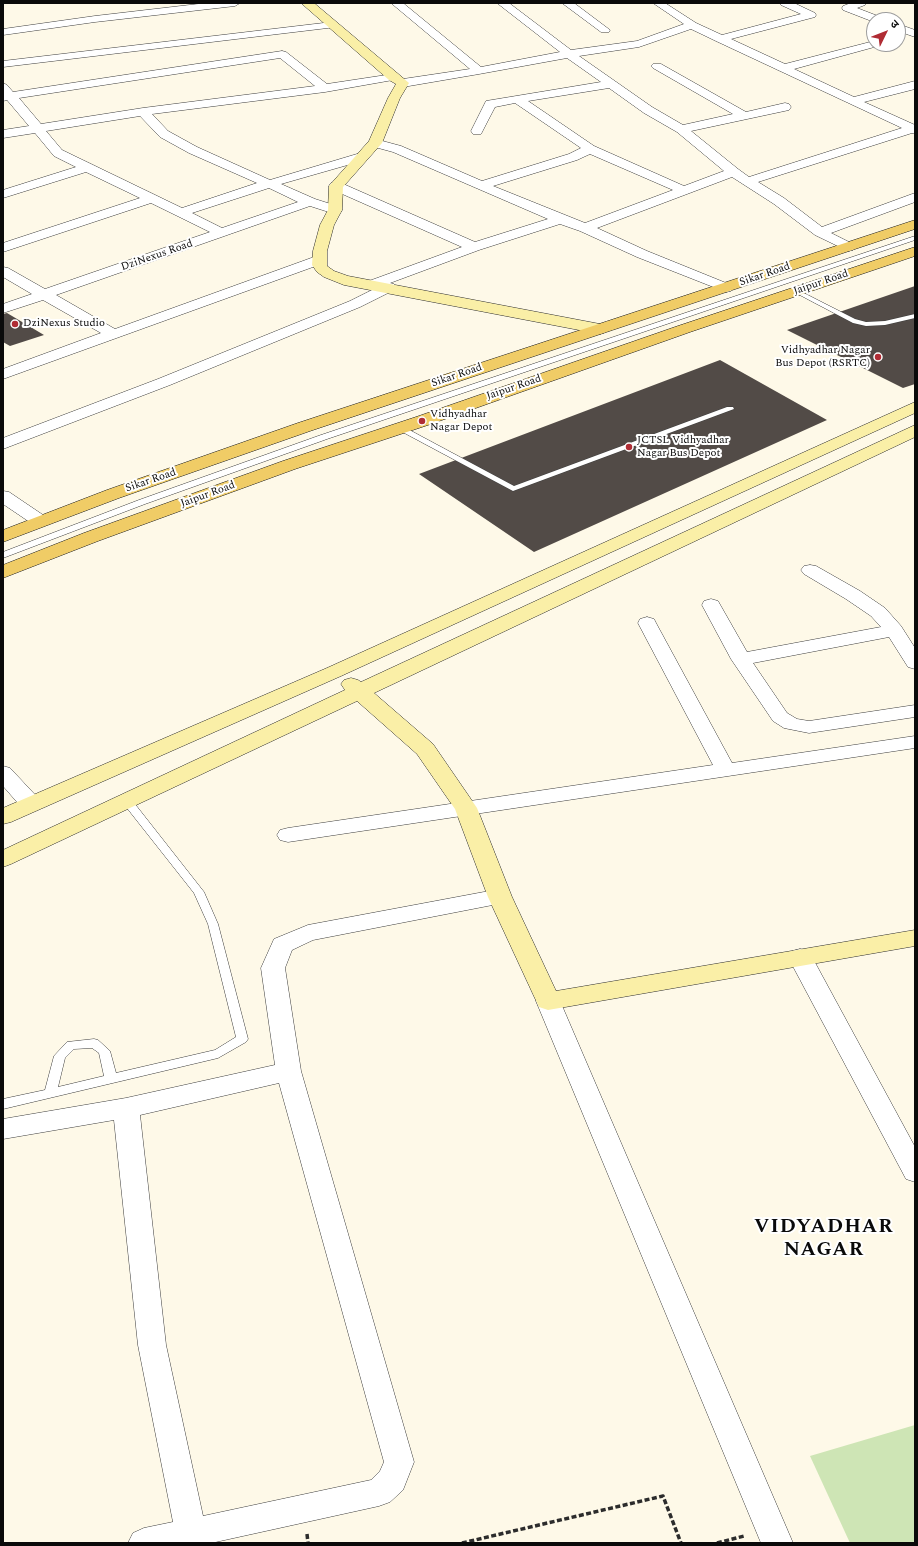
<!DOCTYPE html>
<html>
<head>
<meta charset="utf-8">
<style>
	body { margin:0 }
	#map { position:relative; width:918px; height:1546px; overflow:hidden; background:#fef9e8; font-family:Spectral,"Noto Sans Devanagari",serif }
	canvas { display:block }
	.frame { position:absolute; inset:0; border:4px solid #0a0a0a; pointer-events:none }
	.north { position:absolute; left:866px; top:12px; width:40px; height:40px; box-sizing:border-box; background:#fff; border:1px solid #9d9d9d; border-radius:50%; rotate:47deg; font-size:11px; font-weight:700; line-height:16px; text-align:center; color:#0a0a0a }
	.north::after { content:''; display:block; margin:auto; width:14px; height:18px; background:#b02c34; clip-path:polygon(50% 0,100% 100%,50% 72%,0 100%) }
</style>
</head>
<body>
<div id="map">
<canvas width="918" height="1546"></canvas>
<div class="frame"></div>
<div class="north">उ</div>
</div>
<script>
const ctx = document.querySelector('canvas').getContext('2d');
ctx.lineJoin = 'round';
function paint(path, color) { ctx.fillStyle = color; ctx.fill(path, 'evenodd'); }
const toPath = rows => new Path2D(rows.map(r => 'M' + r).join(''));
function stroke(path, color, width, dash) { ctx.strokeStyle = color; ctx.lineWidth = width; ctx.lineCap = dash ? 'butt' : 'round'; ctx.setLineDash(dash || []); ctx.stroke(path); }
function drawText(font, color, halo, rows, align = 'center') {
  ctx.font = font + ' Spectral,serif'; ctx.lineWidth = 4; ctx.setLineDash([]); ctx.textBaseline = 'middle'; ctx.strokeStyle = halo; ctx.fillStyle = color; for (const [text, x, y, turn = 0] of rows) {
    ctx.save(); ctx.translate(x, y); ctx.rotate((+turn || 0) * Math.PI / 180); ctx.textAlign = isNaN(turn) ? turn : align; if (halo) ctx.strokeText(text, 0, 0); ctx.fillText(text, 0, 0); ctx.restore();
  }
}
paint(toPath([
	[915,1425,915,1543,850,1543,810,1456]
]), '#cee5b5');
paint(toPath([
	[915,286,915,384,903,388,787,330],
	[7,313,44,335,10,346,3,342,3,314],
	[720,360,827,420,534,552,419,474]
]), '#524b47');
const lane = toPath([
	[915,236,915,240,327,439,145,504,3,558,3,552,139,500,321,435,915,236],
	[796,289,855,319,866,322,885,321,915,314,915,318,885,325,866,326,853,323,794,292,793,291,796,289],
	[727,407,733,407,734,409,513,491,395,428,399,426,402,426,514,486,727,407],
	[127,798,131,799,204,892,218,924,248,1039,246,1042,218,1058,3,1109,3,1099,45,1090,54,1056,67,1042,94,1039,98,1040,110,1051,116,1073,215,1050,236,1037,208,924,194,893,123,803,122,801,127,798],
	[92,1048,99,1053,104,1076,58,1087,65,1058,74,1049,92,1048]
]);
const street = toPath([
	[207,3,240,3,235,6,95,22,3,35,3,29,95,16,207,3],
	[391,3,403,3,481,67,560,52,497,3,509,3,571,50,637,41,684,24,653,3,665,3,696,23,722,35,801,14,781,5,780,3,794,3,815,13,816,15,815,17,731,39,785,64,874,41,874,44,880,44,878,46,794,69,854,97,915,81,915,89,864,102,915,125,915,134,912,133,758,182,784,198,822,227,915,193,915,202,831,233,853,244,855,247,853,250,848,251,815,235,774,204,732,177,597,228,647,251,731,285,733,288,731,291,726,292,637,257,580,231,560,224,479,250,390,283,394,284,396,287,394,290,360,307,170,385,3,449,3,438,158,379,350,301,376,288,369,287,367,284,369,281,462,247,331,189,329,186,331,183,341,183,475,242,548,219,393,152,371,146,369,143,371,140,375,139,401,146,482,181,569,154,581,148,515,103,495,107,481,134,473,134,471,131,486,101,601,82,567,58,479,74,403,87,399,85,397,83,399,81,403,79,470,69,391,3],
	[691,29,716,41,902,128,749,177,738,169,691,131,789,110,791,107,789,104,785,103,746,112,661,64,653,64,651,66,653,68,733,114,683,125,652,107,579,56,639,47,691,29],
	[609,88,644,113,677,132,724,171,684,186,594,146,528,101,609,88],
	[590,154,673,190,585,223,493,186,577,160,590,154],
	[562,3,574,3,610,30,609,32,601,32,562,3],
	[851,3,866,3,865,5,857,8,883,18,884,20,874,20,874,22,843,10,842,8,843,6,851,3],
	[332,22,337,25,336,27,3,67,3,61,332,22],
	[898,24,915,30,915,37,898,31,898,24],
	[282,51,286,52,327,84,393,74,397,75,399,77,397,79,393,80,325,92,152,114,168,131,197,147,270,180,357,154,365,154,367,157,365,160,281,184,315,199,340,207,342,210,340,213,335,214,310,206,56,295,115,329,314,257,319,256,324,257,326,260,324,263,3,379,3,369,101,333,43,300,3,313,3,304,32,294,3,277,3,267,8,268,45,289,210,232,151,203,3,252,3,243,140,198,86,172,3,198,3,190,76,167,54,156,35,133,3,138,3,130,29,126,7,100,3,101,3,83,7,85,13,92,282,51],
	[280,58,315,86,143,108,41,124,19,98,280,58],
	[140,116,160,137,189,153,257,183,182,208,62,150,46,131,140,116],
	[269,188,298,202,222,228,192,213,269,188],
	[3,491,9,492,46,517,49,521,46,525,40,526,34,525,3,504,3,491],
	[810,565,816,566,860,591,885,608,901,626,915,648,915,669,908,667,889,637,753,663,787,713,797,719,809,721,915,705,915,717,809,733,784,728,773,721,731,659,702,605,704,601,711,599,718,601,747,652,881,627,871,616,846,599,804,574,801,570,804,566,810,565],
	[647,617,654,619,656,623,732,763,915,736,915,748,288,842,280,840,277,835,280,830,288,828,713,765,638,623,640,619,647,617],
	[3,766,10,768,39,799,42,804,39,809,31,811,23,809,3,786,3,766],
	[500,889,508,892,511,897,508,902,313,940,292,950,285,968,301,1071,414,1462,403,1490,390,1502,379,1506,211,1543,128,1543,133,1533,144,1528,173,1522,138,1345,114,1120,3,1139,3,1119,126,1098,275,1065,261,968,274,939,308,925,500,889],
	[279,1083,384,1462,380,1471,371,1480,203,1516,166,1345,140,1115,279,1083],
	[800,949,808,951,812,957,915,1147,915,1182,906,1179,788,957,792,951,800,949],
	[548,992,557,995,560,1001,793,1543,761,1543,536,1001,539,995,548,992]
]);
const secondary = toPath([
	[301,3,314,3,409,83,400,98,382,143,343,187,342,210,334,225,327,251,327,266,334,271,348,276,600,324,606,326,608,329,606,332,600,334,344,285,324,277,317,272,312,265,313,251,320,225,328,210,329,186,369,141,388,98,396,84,389,80,301,3],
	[915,402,915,413,341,676,11,822,3,824,3,808,327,668,915,402],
	[915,425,915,437,374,693,433,744,477,808,512,897,556,991,915,930,915,946,548,1010,539,1007,488,897,455,809,417,754,357,701,11,864,3,867,3,850,345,690,341,684,344,680,351,678,358,680,361,682,915,425]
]);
const primary = toPath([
	[915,220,915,229,310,431,119,498,3,542,3,530,107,490,298,423,915,220],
	[915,247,915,256,690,332,428,425,295,469,98,541,3,578,3,565,84,533,283,461,416,417,678,326,915,247]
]);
stroke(lane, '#3d3d3d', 1);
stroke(street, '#3d3d3d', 1);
stroke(secondary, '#2c2c2c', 1);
stroke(primary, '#1b1b1b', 1);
stroke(toPath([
	[307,1534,308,1543],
	[462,1543,663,1496,681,1543],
	[717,1543,744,1536]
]), '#2c2c2c', 3.5, [5, 2.5]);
paint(lane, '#fff');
paint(street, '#fff');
paint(secondary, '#faefa7');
paint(primary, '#f0cc66');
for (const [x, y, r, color] of [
	[15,324,4,"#b02c34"],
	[878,357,4,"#b02c34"],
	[422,421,4,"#b02c34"],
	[629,447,4,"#b02c34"]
]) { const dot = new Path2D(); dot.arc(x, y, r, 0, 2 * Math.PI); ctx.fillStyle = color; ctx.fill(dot); stroke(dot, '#fff', 1.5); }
drawText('11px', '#0a0a0a', '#fff', [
	["DziNexus Road",157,256,-19],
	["Sikar Road",765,275,-19],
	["Jaipur Road",821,283,-19],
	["Sikar Road",457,376,-19],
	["Jaipur Road",514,388,-19],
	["Sikar Road",151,481,-19],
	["Jaipur Road",208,495,-20]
]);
drawText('11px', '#0a0a0a', '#fff', [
	["DziNexus Studio",23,324],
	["Vidhyadhar Nagar",870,351,"right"],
	["Bus Depot (RSRTC)",870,364,"right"],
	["Vidhyadhar",430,415],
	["Nagar Depot",430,428],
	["JCTSL Vidhyadhar",637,441],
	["Nagar Bus Depot",637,454]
], 'left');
ctx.letterSpacing = '1px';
drawText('bold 20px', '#0a0a0a', '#fff', [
	["VIDYADHAR",824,1228],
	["NAGAR",824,1251]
]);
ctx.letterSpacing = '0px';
</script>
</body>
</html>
